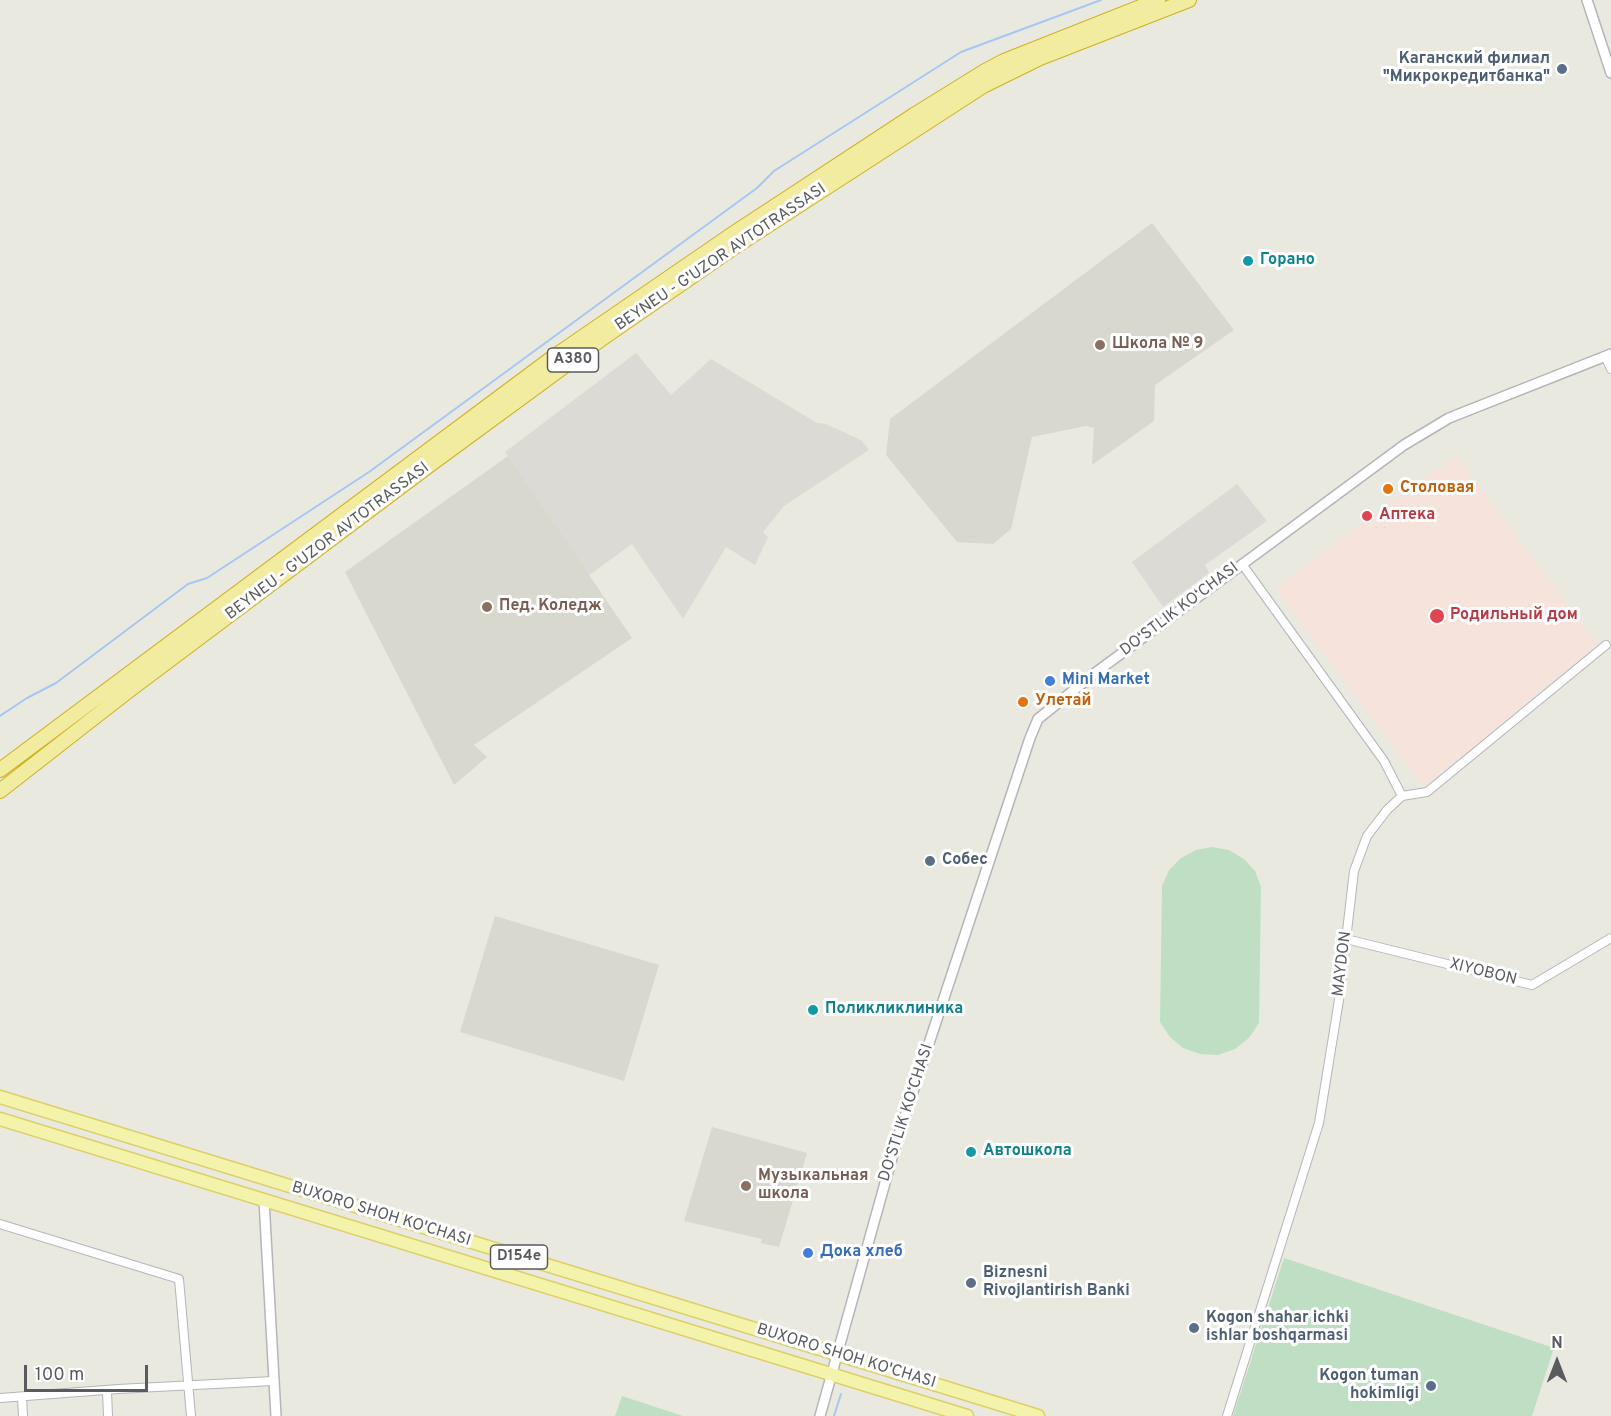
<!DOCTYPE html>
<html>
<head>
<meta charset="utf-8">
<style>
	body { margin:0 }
	#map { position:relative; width:1611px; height:1416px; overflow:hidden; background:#eae9e0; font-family:Overpass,sans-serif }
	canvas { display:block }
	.north { position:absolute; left:1527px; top:1332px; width:60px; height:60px; -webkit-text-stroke:4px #fff; paint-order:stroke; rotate:0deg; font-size:16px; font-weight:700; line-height:24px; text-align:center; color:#595b5f }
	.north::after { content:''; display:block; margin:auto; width:21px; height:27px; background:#595b5f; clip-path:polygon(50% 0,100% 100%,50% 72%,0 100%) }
	.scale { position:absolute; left:24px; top:1365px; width:124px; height:27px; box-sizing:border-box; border:3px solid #595b5f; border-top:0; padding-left:8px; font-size:18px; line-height:21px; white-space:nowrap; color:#595b5f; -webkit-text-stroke:4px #fff; paint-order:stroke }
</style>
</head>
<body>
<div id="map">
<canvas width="1611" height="1416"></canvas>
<div class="north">N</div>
<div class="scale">100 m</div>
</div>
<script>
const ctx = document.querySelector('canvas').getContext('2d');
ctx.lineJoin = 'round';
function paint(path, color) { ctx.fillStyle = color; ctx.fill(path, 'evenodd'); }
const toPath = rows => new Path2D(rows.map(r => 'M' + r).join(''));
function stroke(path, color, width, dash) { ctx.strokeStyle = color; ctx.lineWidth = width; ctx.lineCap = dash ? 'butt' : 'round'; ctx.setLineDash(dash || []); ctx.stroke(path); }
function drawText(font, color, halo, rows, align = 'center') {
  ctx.font = font + ' Overpass,sans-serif'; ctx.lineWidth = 6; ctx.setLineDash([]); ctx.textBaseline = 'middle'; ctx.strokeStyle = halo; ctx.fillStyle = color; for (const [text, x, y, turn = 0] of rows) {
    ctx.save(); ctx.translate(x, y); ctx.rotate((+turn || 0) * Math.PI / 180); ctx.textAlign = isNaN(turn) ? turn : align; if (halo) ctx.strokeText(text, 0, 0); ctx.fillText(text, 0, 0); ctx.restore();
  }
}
paint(toPath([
	[636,353,671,395,711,359,817,423,826,424,861,440,869,450,784,506,763,532,768,537,755,565,726,547,683,619,632,544,588,576,505,452],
	[1237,484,1267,521,1205,565,1209,573,1163,607,1132,562]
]), '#dbdad4');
paint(toPath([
	[1152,223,1234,330,1155,385,1154,421,1092,465,1094,428,1086,426,1032,437,1011,529,993,544,957,542,886,455,890,419],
	[508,456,632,638,474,745,487,757,454,785,345,572],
	[495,916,659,965,624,1081,460,1032],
	[712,1127,807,1153,779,1247,761,1243,762,1239,684,1221]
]), '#d9d8ce');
paint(toPath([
	[1457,456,1597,644,1425,788,1276,589,1376,513]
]), '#f6e3dc');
paint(toPath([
	[1212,847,1229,850,1244,859,1255,871,1261,887,1259,1023,1249,1038,1235,1049,1218,1055,1200,1054,1183,1048,1170,1037,1160,1022,1162,886,1169,870,1181,858,1196,850],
	[1284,1258,1554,1348,1532,1416,1233,1416],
	[622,1396,683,1416,615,1416]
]), '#bfdfc4');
stroke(toPath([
	[0,716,27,698,56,683,188,584,207,578,369,472,757,188,774,171,961,52,1101,0],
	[834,1416,841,1394]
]), '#a7c6f3', 2);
const minor = toPath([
	[1605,356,1611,369],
	[1402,796,1427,792,1606,645],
	[1346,939,1532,985,1611,938],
	[0,1224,179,1279,191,1416],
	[107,1391,108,1416],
	[0,1398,118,1389,273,1381],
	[22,1398,23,1416],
	[1227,1416,1319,1123,1339,1000,1354,871,1367,836,1387,810,1402,796,1384,761,1242,564]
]);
const tertiary = toPath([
	[1587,0,1611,73],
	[264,1200,276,1416],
	[820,1416,897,1140,1030,738,1038,719,1099,670,1404,445,1449,418,1611,354]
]);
const primary = toPath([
	[0,1097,1038,1416],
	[0,1119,967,1416]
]);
const trunk = toPath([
	[0,770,552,358,731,235,914,115,985,71,1004,61,1158,0],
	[0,791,127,692,431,464,600,340,739,244,983,86,1040,58,1189,0]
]);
stroke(minor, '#b3b5b9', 10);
stroke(tertiary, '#b3b5b9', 12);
stroke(primary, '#decf65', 15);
stroke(trunk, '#ceb21c', 16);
stroke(minor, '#fff', 8);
stroke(tertiary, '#fff', 9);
stroke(primary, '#f4f3ab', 12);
stroke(trunk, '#f1ec9f', 14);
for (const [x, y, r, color] of [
	[1562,69,6,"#5c6f8a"],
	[1248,261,6,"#0f9aa8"],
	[1100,345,6,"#8d6e63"],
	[1388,489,6,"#e8710a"],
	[1367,516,6,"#e0444e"],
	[487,607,6,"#8d6e63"],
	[1437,616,8,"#e0444e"],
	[1050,681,6,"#3f7fe0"],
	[1023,702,6,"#e8710a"],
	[930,861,6,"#5c6f8a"],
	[813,1010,6,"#0f9aa8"],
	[971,1152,6,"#0f9aa8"],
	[746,1186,6,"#8d6e63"],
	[808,1253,6,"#3f7fe0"],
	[971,1283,6,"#5c6f8a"],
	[1194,1328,6,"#5c6f8a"],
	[1431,1386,6,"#5c6f8a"]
]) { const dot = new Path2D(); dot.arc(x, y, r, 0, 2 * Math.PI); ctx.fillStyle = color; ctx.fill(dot); stroke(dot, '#fff', 2); }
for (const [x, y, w] of [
	[573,360,51],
	[519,1257,57]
]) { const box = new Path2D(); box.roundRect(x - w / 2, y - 12, w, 24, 4.5); ctx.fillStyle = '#fff'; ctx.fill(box); stroke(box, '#595b5f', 1.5); }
drawText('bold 15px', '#595b5f', null, [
	["A380",573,360],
	["D154e",519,1257]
]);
drawText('bold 16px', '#4e5e75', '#fff', [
	["Каганский филиал",1550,60,"right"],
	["\"Микрокредитбанка\"",1550,78,"right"],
	["Собеc",942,861],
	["Biznesni",983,1274],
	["Rivojlantirish Banki",983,1292],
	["Kogon shahar ichki",1206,1319],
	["ishlar boshqarmasi",1206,1337],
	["Kogon tuman",1419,1377,"right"],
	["hokimligi",1419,1395,"right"]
], 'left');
drawText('16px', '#595b5f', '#fff', [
	["BEYNEU - G'UZOR AVTOTRASSASI",721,258,-34],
	["BEYNEU - G'UZOR AVTOTRASSASI",328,542,-37],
	["DO‘STLIK KO‘CHASI",1180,610,-37],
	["MAYDON",1343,964,-83],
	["XIYOBON",1483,973,14],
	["DO‘STLIK KO‘CHASI",907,1113,-72],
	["BUXORO SHOH KO'CHASI",381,1215,17],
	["BUXORO SHOH KO'CHASI",846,1357,17]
]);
drawText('bold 16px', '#0d838f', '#fff', [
	["Горано",1260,261],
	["Поликликлиника",825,1010],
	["Автошкола",983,1152]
], 'left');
drawText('bold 16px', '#785e54', '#fff', [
	["Школа № 9",1112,345],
	["Пед. Коледж",499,607],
	["Музыкальная",758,1177],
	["школа",758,1195]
], 'left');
drawText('bold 16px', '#c56008', '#fff', [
	["Столовая",1400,489],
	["Улетай",1035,702]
], 'left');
drawText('bold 16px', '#be3a42', '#fff', [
	["Аптека",1379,516],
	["Родильный дом",1450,616]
], 'left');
drawText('bold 16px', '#366cbe', '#fff', [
	["Mini Market",1062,681],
	["Дока хлеб",820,1253]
], 'left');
</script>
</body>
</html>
